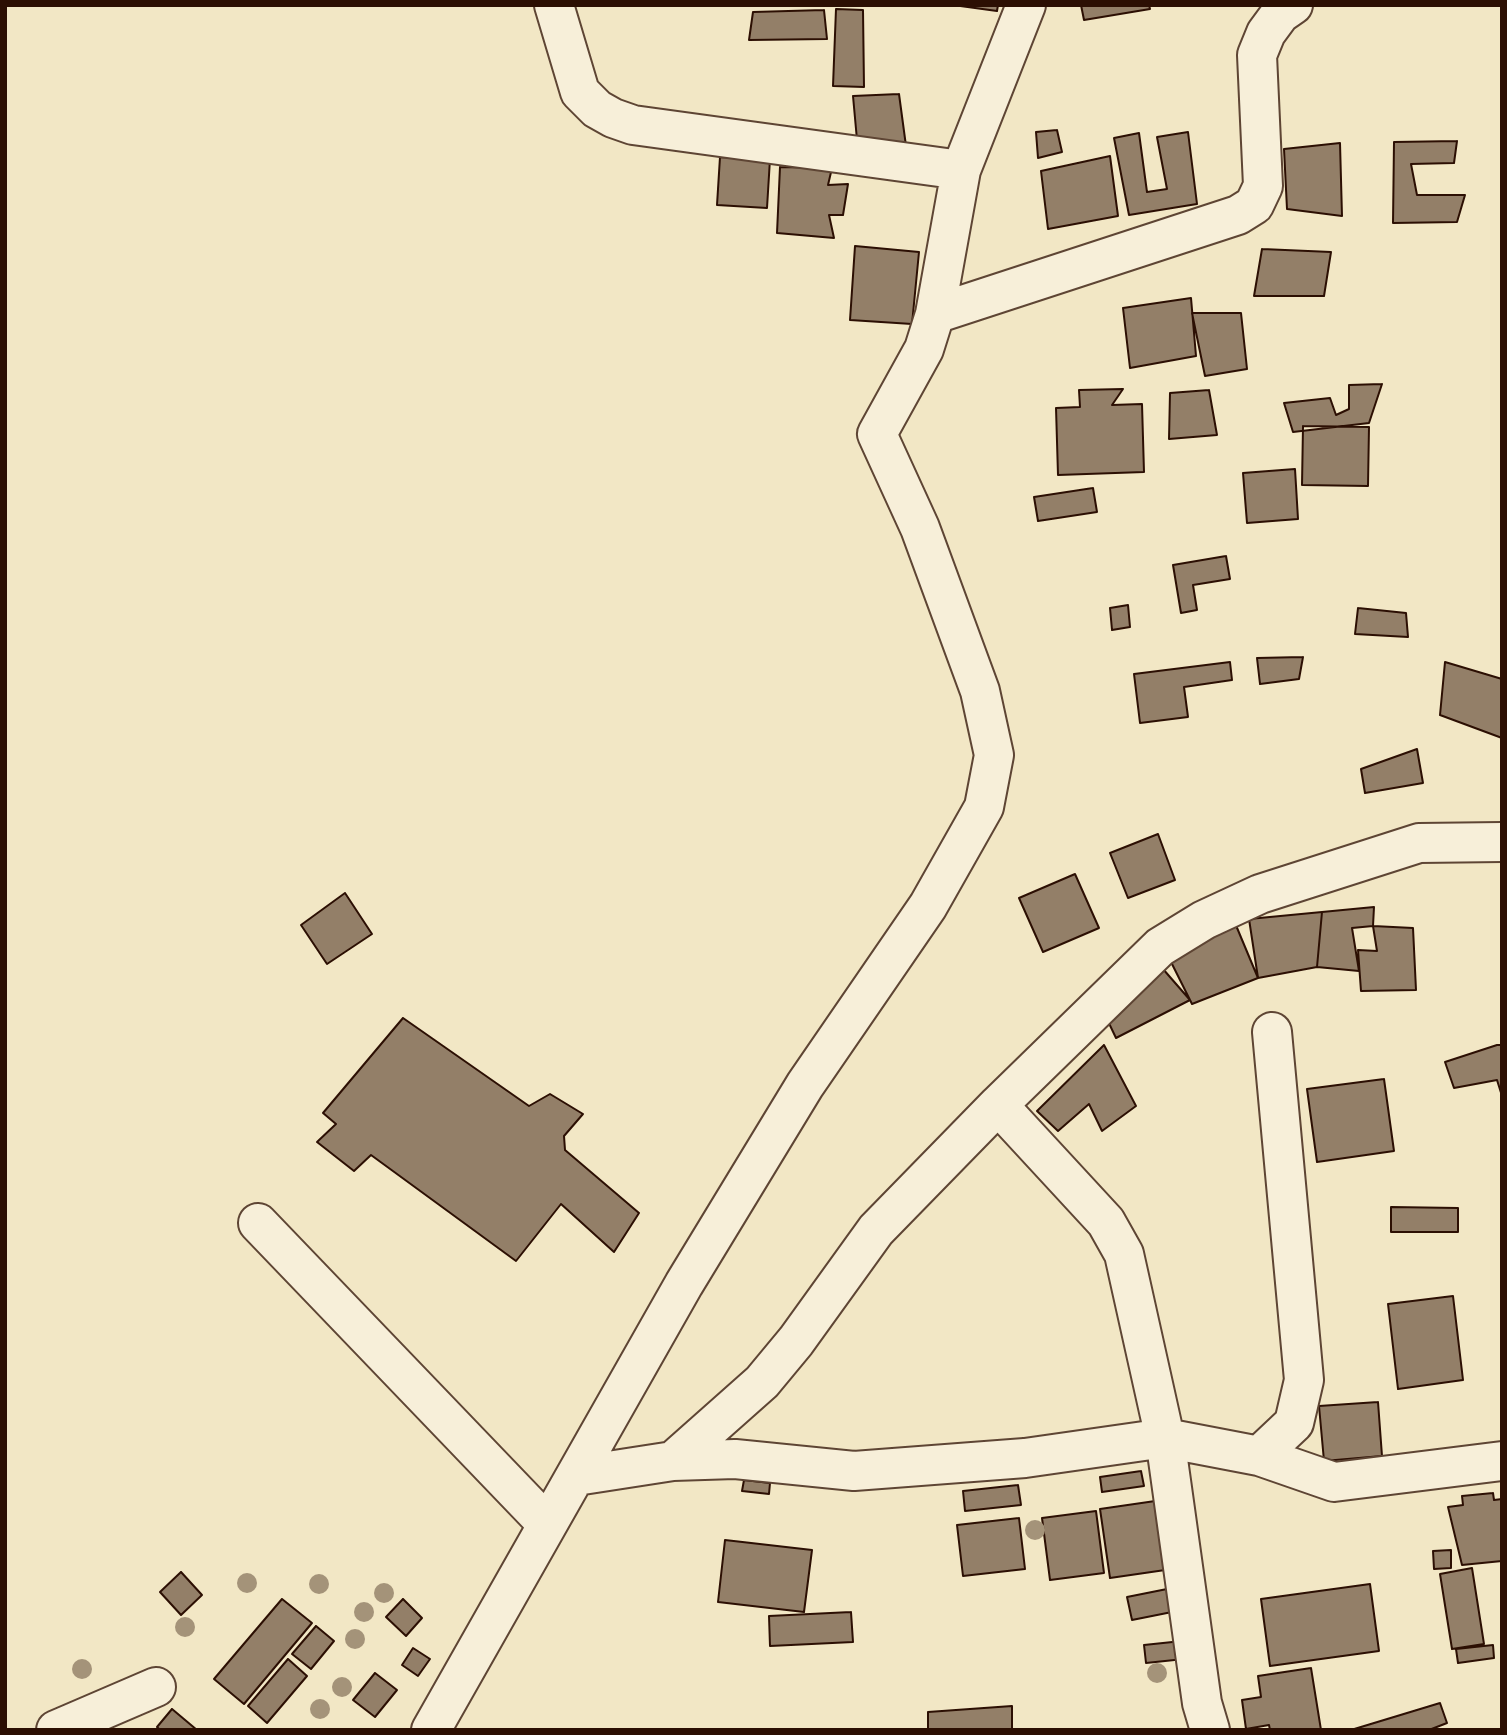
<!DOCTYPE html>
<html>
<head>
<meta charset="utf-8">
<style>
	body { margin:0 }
	#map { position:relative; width:1507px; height:1735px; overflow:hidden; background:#f2e7c5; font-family:"Old Standard TT",serif }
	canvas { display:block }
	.frame { position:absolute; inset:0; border:7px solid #2c0f03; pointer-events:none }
</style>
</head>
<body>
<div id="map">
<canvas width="1507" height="1735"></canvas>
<div class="frame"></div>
</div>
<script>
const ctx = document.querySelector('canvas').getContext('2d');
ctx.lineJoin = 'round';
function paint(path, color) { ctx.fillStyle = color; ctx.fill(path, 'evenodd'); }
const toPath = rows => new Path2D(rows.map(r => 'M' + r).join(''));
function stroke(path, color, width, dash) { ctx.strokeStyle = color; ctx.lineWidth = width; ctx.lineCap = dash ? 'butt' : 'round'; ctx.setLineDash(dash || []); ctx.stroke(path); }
const building = toPath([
	[953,5,998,5,997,11,953,5],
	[1081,5,1149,5,1150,9,1084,20,1081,5],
	[836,9,863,10,864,87,833,86,836,9],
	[824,10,827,39,749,40,753,12,824,10],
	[899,94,906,146,858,151,853,96,899,94],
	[1057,130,1062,152,1038,158,1036,132,1057,130],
	[1188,132,1197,204,1129,215,1114,138,1139,133,1147,192,1167,189,1157,137,1188,132],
	[1457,141,1454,163,1411,164,1417,195,1465,195,1457,222,1393,223,1394,142,1457,141],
	[1340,143,1342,216,1287,209,1284,149,1340,143],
	[1110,156,1118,216,1048,229,1041,171,1110,156],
	[720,157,770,159,767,208,717,205,720,157],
	[780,167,832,168,828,185,848,184,843,215,829,215,834,238,777,233,780,167],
	[855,246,919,252,912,324,850,320,855,246],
	[1262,249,1331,252,1324,296,1254,296,1262,249],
	[1191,298,1196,356,1130,368,1123,308,1191,298],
	[1192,313,1241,313,1247,369,1205,376,1192,313],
	[1382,384,1369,423,1293,432,1284,403,1330,398,1336,415,1349,409,1349,385,1382,384],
	[1123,389,1112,405,1142,404,1144,472,1058,475,1056,408,1080,407,1079,390,1123,389],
	[1209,390,1217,435,1169,439,1170,393,1209,390],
	[1303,426,1369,427,1368,486,1302,485,1303,426],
	[1295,469,1298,519,1247,523,1243,473,1295,469],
	[1093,488,1097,512,1038,521,1034,497,1093,488],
	[1226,556,1230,579,1193,585,1197,610,1181,613,1173,565,1226,556],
	[1128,605,1130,627,1112,630,1110,608,1128,605],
	[1358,608,1406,613,1408,637,1355,634,1358,608],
	[1303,657,1299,679,1260,684,1257,658,1303,657],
	[1230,662,1232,680,1184,687,1188,717,1140,723,1134,674,1230,662],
	[1445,662,1502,679,1502,738,1440,715,1445,662],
	[1417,749,1423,783,1365,793,1361,769,1417,749],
	[1158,834,1175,880,1128,898,1110,853,1158,834],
	[1075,874,1099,928,1043,952,1019,898,1075,874],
	[345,893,372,934,327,964,301,925,345,893],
	[1374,907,1373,926,1352,928,1359,971,1317,967,1322,912,1374,907],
	[1322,912,1317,967,1258,978,1249,919,1322,912],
	[1235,923,1258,978,1192,1004,1167,954,1235,923],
	[1373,926,1413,928,1416,990,1361,991,1358,950,1377,951,1373,926],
	[1163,969,1190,1000,1116,1038,1106,1017,1163,969],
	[403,1018,529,1106,550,1094,583,1114,564,1136,565,1150,639,1213,614,1252,561,1204,516,1261,371,1155,354,1171,317,1142,336,1124,323,1113,403,1018],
	[1104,1045,1136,1106,1102,1131,1089,1104,1058,1131,1037,1111,1104,1045],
	[1497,1045,1502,1045,1502,1096,1497,1080,1454,1088,1445,1062,1497,1045],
	[1384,1079,1394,1151,1317,1162,1307,1089,1384,1079],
	[1391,1207,1458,1208,1458,1232,1391,1232,1391,1207],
	[1453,1296,1463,1380,1398,1389,1388,1304,1453,1296],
	[1378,1402,1382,1456,1324,1461,1319,1406,1378,1402],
	[1141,1471,1144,1486,1102,1492,1100,1477,1141,1471],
	[744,1480,770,1483,769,1494,742,1491,744,1480],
	[1018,1485,1021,1505,965,1511,963,1491,1018,1485],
	[1493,1493,1494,1500,1502,1499,1502,1561,1462,1565,1448,1507,1463,1505,1462,1496,1493,1493],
	[1169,1499,1179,1568,1110,1578,1100,1509,1169,1499],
	[1096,1511,1104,1573,1050,1580,1042,1518,1096,1511],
	[1019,1518,1025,1569,963,1576,957,1525,1019,1518],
	[725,1540,812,1550,804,1612,718,1602,725,1540],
	[1451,1550,1451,1568,1434,1569,1433,1551,1451,1550],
	[1472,1568,1484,1644,1452,1649,1440,1574,1472,1568],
	[181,1572,202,1595,181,1615,160,1592,181,1572],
	[1370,1584,1379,1651,1270,1666,1261,1599,1370,1584],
	[1167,1589,1172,1612,1132,1620,1127,1597,1167,1589],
	[282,1599,312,1623,244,1704,214,1679,282,1599],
	[403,1599,422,1618,406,1636,386,1617,403,1599],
	[851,1612,853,1642,770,1646,769,1616,851,1612],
	[316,1626,334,1641,311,1669,292,1654,316,1626],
	[1182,1641,1184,1659,1146,1663,1144,1645,1182,1641],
	[1493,1645,1494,1658,1458,1663,1456,1649,1493,1645],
	[413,1648,430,1659,418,1676,402,1665,413,1648],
	[288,1659,307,1676,267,1723,248,1706,288,1659],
	[1311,1668,1321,1730,1270,1730,1269,1725,1246,1729,1242,1700,1261,1697,1258,1676,1311,1668],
	[375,1673,397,1690,375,1717,353,1700,375,1673],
	[1440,1703,1447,1723,1429,1730,1351,1730,1440,1703],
	[1012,1706,1012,1730,928,1730,928,1712,1012,1706],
	[172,1709,197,1730,160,1730,157,1727,172,1709]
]);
paint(building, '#937f68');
stroke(building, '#2c0f03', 2);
const minor = toPath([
	[554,5,580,92,597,109,613,118,633,125,961,170],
	[935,314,1238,215,1254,205,1263,186,1257,55,1266,33,1280,14,1293,5],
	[998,1105,1106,1222,1124,1254,1165,1438,1202,1703,1210,1730],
	[258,1223,547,1524],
	[1259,1456,1294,1423,1304,1380,1272,1032],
	[673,1461,735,1459,854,1471,1025,1458,1165,1438,1259,1456,1334,1482,1502,1461],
	[576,1476,673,1461,762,1382,796,1341,876,1230,998,1105,1160,947,1204,920,1260,894,1419,843,1502,842],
	[56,1730,156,1687],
	[431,1730,684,1284,805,1085,928,906,984,807,994,755,980,691,920,528,877,434,924,349,935,314,961,170,1026,5]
]);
stroke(minor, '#5e4534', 42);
stroke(minor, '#f7efd9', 38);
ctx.fillStyle = '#a49379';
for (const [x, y] of [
	[1035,1530],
	[247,1583],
	[319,1584],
	[384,1593],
	[364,1612],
	[185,1627],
	[355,1639],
	[82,1669],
	[1157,1673],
	[342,1687],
	[320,1709]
]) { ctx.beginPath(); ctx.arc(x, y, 10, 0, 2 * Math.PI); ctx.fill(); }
</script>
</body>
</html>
